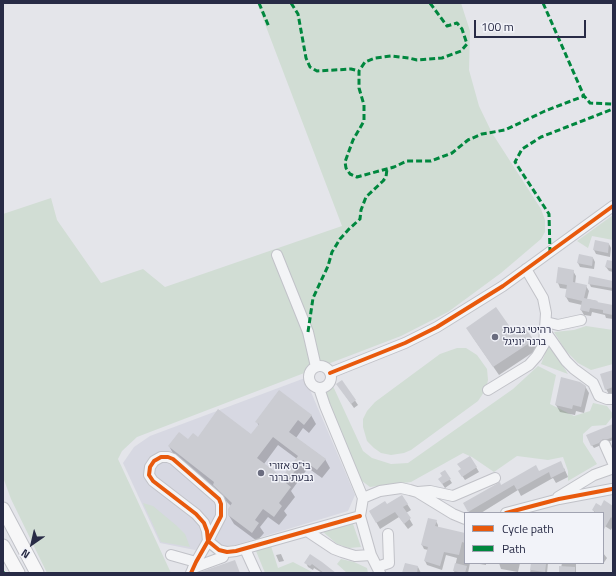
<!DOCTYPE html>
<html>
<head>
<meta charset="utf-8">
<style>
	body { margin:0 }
	#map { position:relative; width:616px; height:576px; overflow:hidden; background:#e4e5ea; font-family:"Titillium Web",sans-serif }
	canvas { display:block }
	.frame { position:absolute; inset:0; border:4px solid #282b46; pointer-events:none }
	.legend { position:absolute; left:464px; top:512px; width:140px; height:52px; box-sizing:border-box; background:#f2f3f9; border:1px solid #a1a3b1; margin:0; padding:5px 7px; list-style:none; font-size:12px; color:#282b46 }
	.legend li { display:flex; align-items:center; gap:8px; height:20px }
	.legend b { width:20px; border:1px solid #a1a3b1 }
	.north { position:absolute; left:12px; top:524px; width:40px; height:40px; -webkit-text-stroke:3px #f2f3f9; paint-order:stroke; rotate:214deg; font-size:11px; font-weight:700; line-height:16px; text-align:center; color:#282b46 }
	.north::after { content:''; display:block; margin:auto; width:14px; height:18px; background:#282b46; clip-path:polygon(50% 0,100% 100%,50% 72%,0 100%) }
	.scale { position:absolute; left:474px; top:20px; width:112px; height:18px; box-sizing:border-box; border:2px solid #282b46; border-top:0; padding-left:5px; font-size:12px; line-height:14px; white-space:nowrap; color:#282b46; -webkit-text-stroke:3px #f2f3f9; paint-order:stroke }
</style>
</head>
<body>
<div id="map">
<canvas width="616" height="576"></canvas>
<div class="frame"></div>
<ul class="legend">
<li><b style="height:5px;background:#e8590c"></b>Cycle path</li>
<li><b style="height:5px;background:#00873e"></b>Path</li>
</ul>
<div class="north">N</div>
<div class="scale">100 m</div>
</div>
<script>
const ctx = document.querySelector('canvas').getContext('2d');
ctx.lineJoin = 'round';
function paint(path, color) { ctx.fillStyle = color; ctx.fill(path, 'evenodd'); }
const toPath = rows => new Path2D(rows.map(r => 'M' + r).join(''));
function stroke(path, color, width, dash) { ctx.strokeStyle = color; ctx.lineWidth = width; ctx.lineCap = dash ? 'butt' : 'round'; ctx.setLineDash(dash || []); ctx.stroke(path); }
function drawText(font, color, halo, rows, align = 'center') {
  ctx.font = font + ' "Titillium Web","Noto Sans Hebrew",sans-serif'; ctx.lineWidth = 3; ctx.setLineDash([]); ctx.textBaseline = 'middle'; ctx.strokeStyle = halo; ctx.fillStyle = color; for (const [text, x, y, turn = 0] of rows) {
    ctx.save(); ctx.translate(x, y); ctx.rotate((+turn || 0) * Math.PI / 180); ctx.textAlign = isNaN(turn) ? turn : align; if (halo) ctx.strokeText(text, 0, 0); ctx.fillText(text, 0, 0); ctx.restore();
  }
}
paint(toPath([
	[305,378,355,495,348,511,235,545,195,550,160,543,123,463,134,447,150,436]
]), '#d7d8e2');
paint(toPath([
	[257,3,461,3,470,31,469,70,479,106,492,133,541,209,545,220,545,232,541,239,501,273,448,312,401,336,137,437,122,451,118,459,171,573,47,573,11,499,3,477,3,214,51,198,57,220,101,283,143,269,165,287,342,226],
	[613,215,613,240,592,236,588,248,577,241],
	[586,326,613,330,613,364,591,370,578,363,565,350,554,332,574,330],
	[548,346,554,351,568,374,541,364],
	[457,348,466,348,477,355,487,369,488,380,486,389,478,401,411,450,404,453,391,455,381,453,374,448,367,441,363,427,363,419,367,411,375,402,440,354],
	[538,366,556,375,550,404,574,416,590,411,593,403,607,406,613,414,613,416,606,425,592,426,583,434,583,442,597,464,568,481,568,471,563,457,548,460,517,456,494,472,472,457,463,453,411,482,370,487,362,481,328,407,324,390,328,389,332,384,363,451,372,458,391,464,408,463,513,389],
	[143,503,153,506,177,526,185,534,190,547,161,542],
	[353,524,361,547,349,548,337,544,322,531],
	[271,546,278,568,293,562,314,573,265,573,256,551],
	[341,559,354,562,367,568,368,573,347,573,337,564]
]), '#d1ddd4');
paint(toPath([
	[609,244,611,248,610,257,596,254,594,250],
	[593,258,595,262,594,269,580,267,578,263],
	[613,262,613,272,609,271,606,267],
	[573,271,576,276,575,284,586,286,589,291,587,299,597,301,598,304,613,306,613,319,606,318,605,315,592,312,591,316,584,315,581,310,582,305,569,302,566,297,567,289,560,288,558,283],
	[613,282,613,291,591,287,589,283],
	[472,336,515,336,533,340,538,349,499,375],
	[613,371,613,395,610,396,606,389],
	[562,379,585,386,589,393,584,413,576,411,575,415,560,412,556,405],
	[342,381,358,405,354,408,340,388],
	[311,415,316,424,309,433,303,428,296,438,325,459,330,468,322,478,308,468,291,491,295,497,284,511,287,515,279,525,268,517,260,527,264,533,257,541,234,524,228,514,231,506,219,494,215,488,174,455,169,446,198,438,252,436,259,426,257,422],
	[278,445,297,459,283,478,264,464],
	[613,425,613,440,594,448,591,444],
	[470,457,479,472,465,480,459,471,462,469],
	[564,468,568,477,556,483,553,478,521,496,518,490,481,513,470,513,464,503,501,486,539,472],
	[445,472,452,483,445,488,439,479,443,477],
	[402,496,411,510,406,513,413,525,408,529,399,517,380,529,370,511,386,506],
	[601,507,613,507,613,526,611,530,603,525,603,513,595,513,593,510],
	[429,519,436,521,438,525,438,528,465,535,465,563,470,563,468,573,455,573,454,571,457,558,446,555,442,570,427,565,425,561,428,550,424,549,422,545],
	[603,553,607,558,603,564,600,563,603,563],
	[281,554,284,561,279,562,276,555],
	[310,556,335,573,322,573,314,568,313,570,308,567,306,563],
	[474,563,486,563,486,565],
	[499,563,520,563,518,572,501,569],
	[532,563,548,563,547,573,530,573],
	[562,563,576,563,576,573,560,573],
	[418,567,421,573,403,573]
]), '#0003');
paint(toPath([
	[595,240,609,243,608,253,593,250],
	[579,254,593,257,592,266,577,263],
	[607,260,613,261,613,269,605,267],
	[558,267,574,270,573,282,587,285,584,298,598,301,597,302,613,305,613,315,603,313,603,310,590,308,589,312,580,310,582,301,565,297,567,285,556,283],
	[589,276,613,281,613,288,588,284],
	[496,307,515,334,525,328,534,340,493,367,466,328],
	[613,370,613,387,605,390,600,374],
	[561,377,580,382,586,386,581,407,573,405,572,409,555,405],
	[342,380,356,400,351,404,336,384],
	[279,390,312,415,304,425,298,420,289,432,326,459,317,470,303,460,286,483,291,487,279,503,282,506,274,517,263,509,255,520,259,523,252,533,228,515,228,509,232,503,213,485,214,482,168,446,179,432,188,439,193,433,198,437,218,409,251,434,259,424,255,422],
	[273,437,298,456,282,477,257,458],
	[613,424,613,437,608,439,603,439,599,443,591,446,586,435],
	[470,456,477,467,462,477,458,471,461,469,457,464],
	[561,461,565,471,551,478,549,472,517,490,514,485,468,512,463,503,500,482,501,485,536,465,539,471],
	[445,470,451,479,442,484,438,479,442,476,440,473],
	[402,495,408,504,403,507,411,518,404,524,395,512,376,523,369,511,385,501,387,504],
	[604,500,613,506,613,519,611,517,603,531,603,513,597,513,592,510,596,503,601,506],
	[428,518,437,520,435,526,465,533,465,543,462,542,459,555,444,552,440,566,424,561,428,547,421,545],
	[310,554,322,562,336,573,324,573,312,564,310,566,304,563],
	[235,560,240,573,200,573,200,572],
	[405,563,418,566,417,573,402,573],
	[455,563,467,566,465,573,453,571],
	[531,563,546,564,545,572,530,570],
	[559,566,575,567,575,573,559,573]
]), '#cbccd2');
const minor = toPath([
	[277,255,308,332,316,367],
	[546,322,558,325,581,320],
	[545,331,566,361,574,369,593,383,599,396,607,399,613,399],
	'309 377a11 11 0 1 1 22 0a11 11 0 1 1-22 0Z',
	[330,373,405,343,437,327,503,286,613,206],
	[319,388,325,406,363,498],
	[488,390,529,365,537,356,544,344,546,313,543,298,526,269],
	[605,445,613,463],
	[418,492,430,491,453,496,495,478],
	[558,497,594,475,611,469],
	[506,513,559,499,612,489],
	[307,531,334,549,342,552,355,556,371,555],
	[245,549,256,573],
	[171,555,196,562],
	[377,567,389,563,388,534],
	[193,568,223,557],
	[191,573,196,562,208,541,221,516,221,504,219,499,173,459,168,457,161,457,154,461,150,467,149,475,153,481,196,514,204,523,207,531,208,541,219,550,227,552,236,551,360,516],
	[380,573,371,555,360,516,363,498,380,491,401,488,410,490,417,492,453,514,465,519]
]);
const major = toPath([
	[3,509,37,573],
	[3,546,18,573]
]);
stroke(minor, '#c1c2c8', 12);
stroke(major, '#c0c2c8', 15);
stroke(minor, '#f3f4f6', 10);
stroke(major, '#f7f7f8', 13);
stroke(toPath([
	[259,3,269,27],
	[291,3,298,14,306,58,310,67,317,71,351,69,359,71],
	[430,3,447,26,457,23,462,29,467,44,461,51,442,58,417,60,409,58,391,56,375,58,365,62,359,71,359,88,364,105,364,121,353,140,345,162,346,168,350,174,357,177,394,167,407,161,431,161,452,153,468,140,482,134,505,130,545,111,584,96],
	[543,3,584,96,590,103,613,104],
	[550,253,549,214,515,162,522,149,541,137,613,109],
	[308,332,313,298,328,266,332,252,340,239,349,229,360,219,361,210,366,197,383,181,386,177,387,169],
	[3,572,4,573]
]), '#00873e', 3, [6, 3]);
stroke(toPath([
	[330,373,405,343,437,327,503,286,613,206],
	[506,513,559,499,612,489],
	[191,573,196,562,208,541,221,516,221,504,219,499,173,459,168,457,161,457,154,461,150,467,149,475,153,481,196,514,204,523,207,531,208,541,219,550,227,552,236,551,360,516]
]), '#e8590c', 4);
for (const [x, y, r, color] of [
	[495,337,4,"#6a6c7f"],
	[261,473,4,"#6a6c7f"]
]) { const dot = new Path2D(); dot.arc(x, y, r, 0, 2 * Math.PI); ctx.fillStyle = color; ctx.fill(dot); stroke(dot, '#f2f3f9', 1.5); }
drawText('10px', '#282b46', '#f2f3f9', [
	["רהיטי גבעת",503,331],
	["ברנר יוניגל",503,343],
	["בי\"ס אזורי",269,467],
	["גבעת ברנר",269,479]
], 'left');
</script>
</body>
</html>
